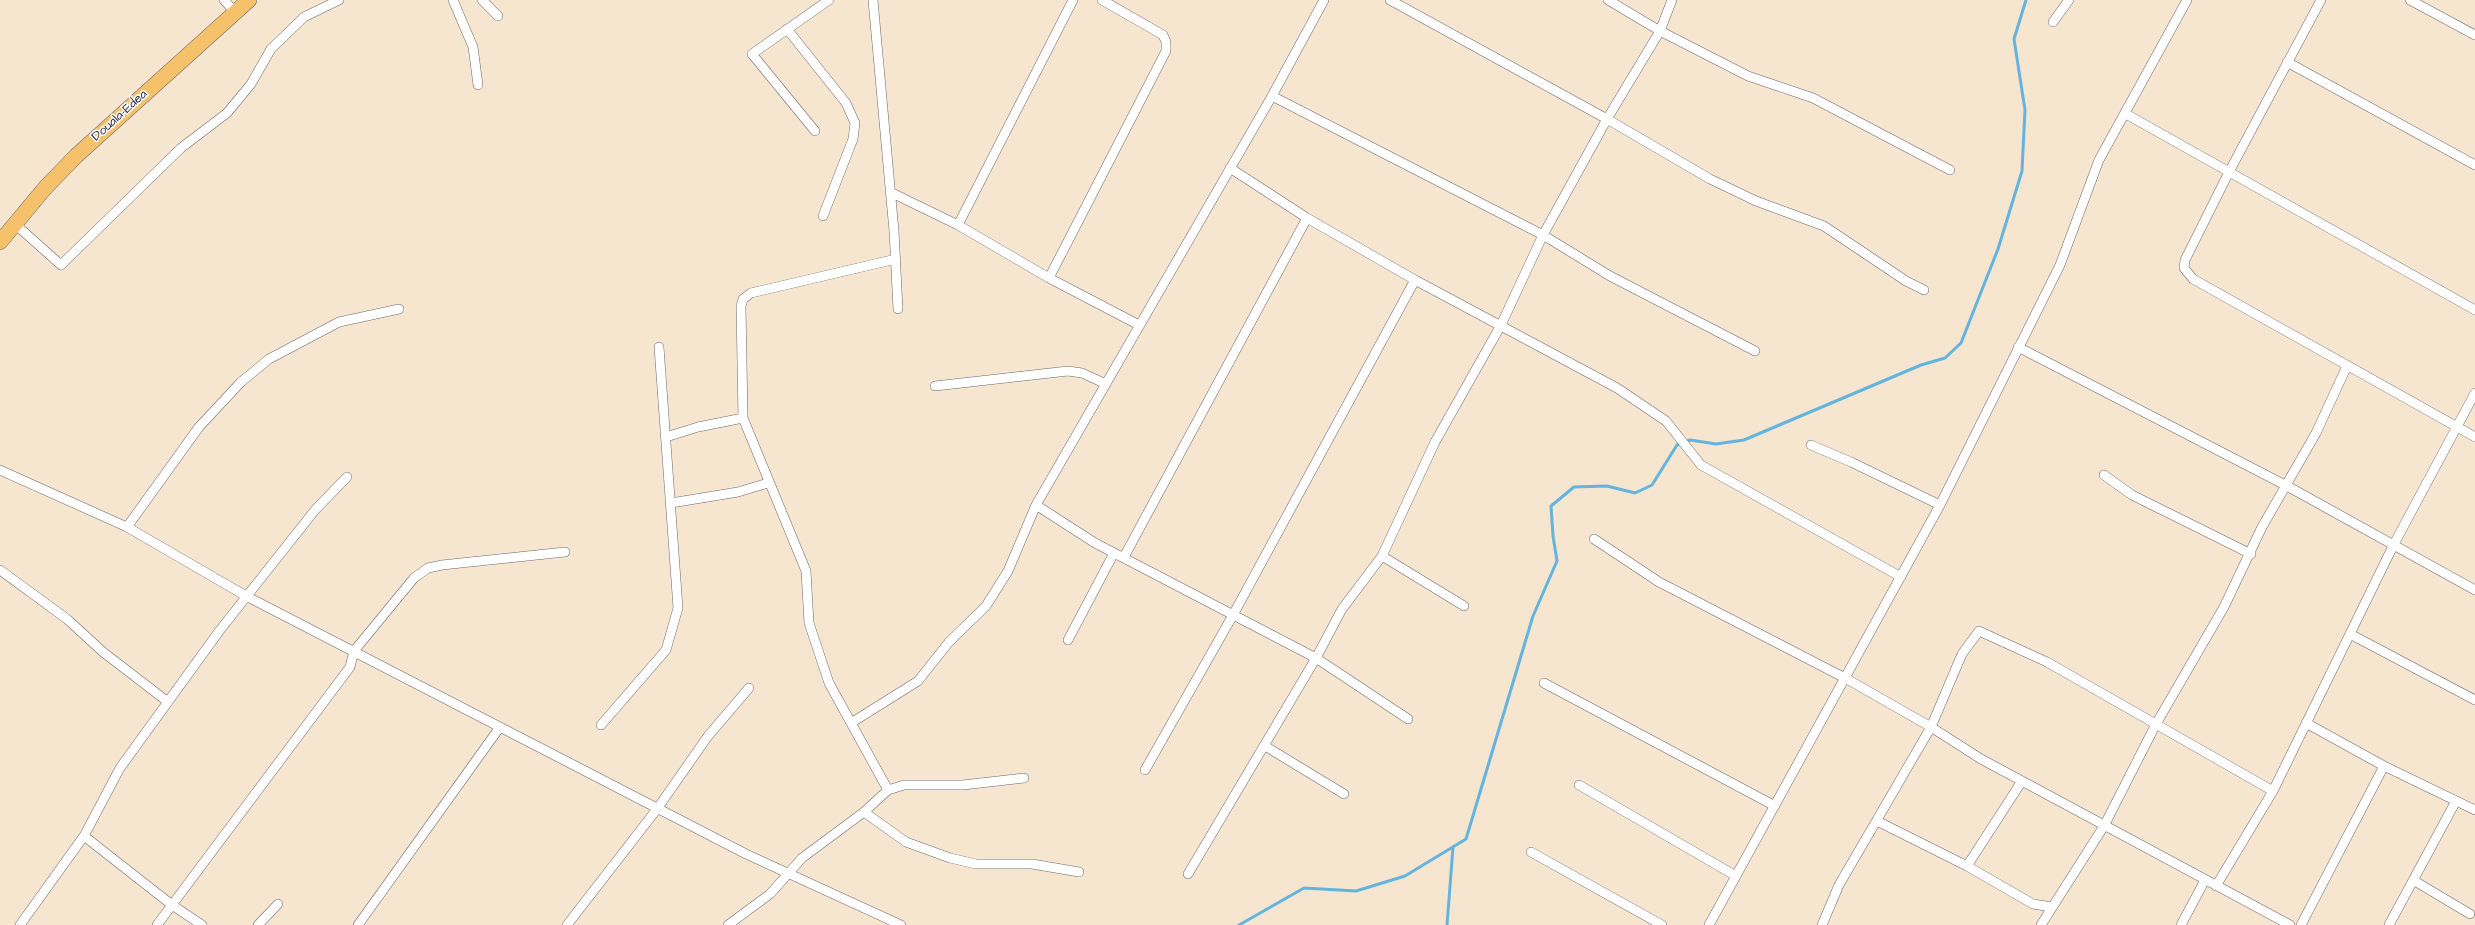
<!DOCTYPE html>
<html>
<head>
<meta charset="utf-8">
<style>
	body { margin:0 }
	canvas { display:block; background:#f6e6d0 }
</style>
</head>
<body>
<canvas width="2475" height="925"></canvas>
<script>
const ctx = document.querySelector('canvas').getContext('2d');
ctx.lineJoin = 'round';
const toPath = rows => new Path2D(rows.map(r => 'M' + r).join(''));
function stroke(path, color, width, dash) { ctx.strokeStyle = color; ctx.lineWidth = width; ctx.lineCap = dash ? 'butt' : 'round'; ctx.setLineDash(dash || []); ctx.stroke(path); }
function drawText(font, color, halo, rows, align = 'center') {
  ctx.font = font + ' "Architects Daughter",sans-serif'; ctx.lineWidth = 3; ctx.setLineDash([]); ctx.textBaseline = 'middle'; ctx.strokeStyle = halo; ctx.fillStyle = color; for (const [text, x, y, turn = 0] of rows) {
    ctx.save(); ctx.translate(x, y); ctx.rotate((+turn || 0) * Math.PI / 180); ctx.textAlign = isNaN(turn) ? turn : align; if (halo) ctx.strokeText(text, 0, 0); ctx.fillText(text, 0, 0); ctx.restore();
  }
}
stroke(toPath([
	[1239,925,1304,888,1356,891,1405,876,1466,839,1533,616,1557,561,1553,536,1551,506,1574,487,1607,486,1635,493,1652,485,1677,445,1690,440,1716,444,1744,440,1921,365,1945,358,1961,343,1998,249,2022,171,2025,110,2014,39,2026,0],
	[1447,925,1453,847]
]), '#63b5df', 3);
const minor = toPath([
	[224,0,235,12],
	[453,0,473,47,478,85],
	[482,0,498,16],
	[873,0,894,231,898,309],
	[1390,0,1607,119,1710,179,1756,201,1824,226,1906,281,1924,290],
	[1608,0,1660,31,1748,76,1813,98,1950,170],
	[2321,0,2229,172,2185,260,2184,268,2193,279,2475,437],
	[2410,0,2475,35],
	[2053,22,2069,0],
	[787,29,846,103,855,123,853,139,823,216],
	[2287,62,2475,165],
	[1272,96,1543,235,1610,276,1755,351],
	[2126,114,2475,310],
	[815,131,752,54,829,0],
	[1230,168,1307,218,1415,280,1617,388,1666,421,1701,465,1901,577],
	[890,192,958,225,1049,278,1139,325],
	[15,224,61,265,181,148,227,113,251,84,271,49,304,17,339,0],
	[958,225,1073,0],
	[1049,278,1166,51,1166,42,1163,35,1102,0],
	[2018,347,2287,486,2475,590],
	[935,386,1068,371,1082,373,1106,384],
	[666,437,698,427,743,418],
	[1811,445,1851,462,1940,505],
	[0,470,127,527,246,596,746,854,901,925],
	[2104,475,2132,495,2251,554],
	[671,503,738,492,768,483],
	[1036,505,1095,543,1316,658,1408,719],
	[127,527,199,427,241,382,269,359,339,322,399,309],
	[1594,539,1659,582,1845,678,1931,727,1981,759,2290,925],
	[1382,556,1464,606],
	[1124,557,1307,218],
	[0,570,67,619,103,652,168,702],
	[2350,634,2475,700],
	[1068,640,1114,553],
	[1544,683,1775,806],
	[851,723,918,681,949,642,986,606,1008,571,1036,505,1272,96,1324,0],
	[2306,723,2384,766,2475,810],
	[601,725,666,650,678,608,659,347],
	[1265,746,1344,794],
	[1145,770,1233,615,1415,280],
	[1579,785,1736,876],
	[888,790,829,683,809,623,806,571,743,418,741,306,743,299,751,293,896,259],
	[864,812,906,842,950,858,976,864,1032,864,1079,872],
	[1877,821,1967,866,2033,904,2052,907],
	[84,836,172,905,202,925],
	[1531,852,1662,925],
	[1967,866,2022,781],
	[1188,874,1316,658,1342,609,1382,556,1435,442,1501,325,1543,235,1607,119,1660,31,1672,0],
	[2413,880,2470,914],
	[2216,886,2273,791,2394,544,2475,393],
	[20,925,84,836,120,768,220,630,315,510,347,477],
	[157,925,350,667,354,651,414,578,428,568,442,565,565,552],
	[258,925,278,904],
	[358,925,500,727],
	[567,925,657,809,708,736,749,688],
	[728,925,770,894,802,858,864,812,888,790,904,785,963,785,1024,778],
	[1709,925,1940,505,2060,265,2099,160,2187,0],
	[1822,925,1839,885,1931,727,1962,654,1979,631,2047,662,2273,791],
	[2041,925,2104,826,2156,724,2224,607,2262,527,2316,433,2347,366],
	[2181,925,2205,880],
	[2301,925,2384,766],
	[2389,925,2456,801]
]);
const trunk = toPath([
	[0,242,45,188,76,156,249,0]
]);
stroke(minor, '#6c676f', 10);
stroke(trunk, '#6c676f', 16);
stroke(minor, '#fff', 9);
stroke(trunk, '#f5c16b', 15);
drawText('13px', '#22223b', '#fff', [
	["Douala-Edea",120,116,-42]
]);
</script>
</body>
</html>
